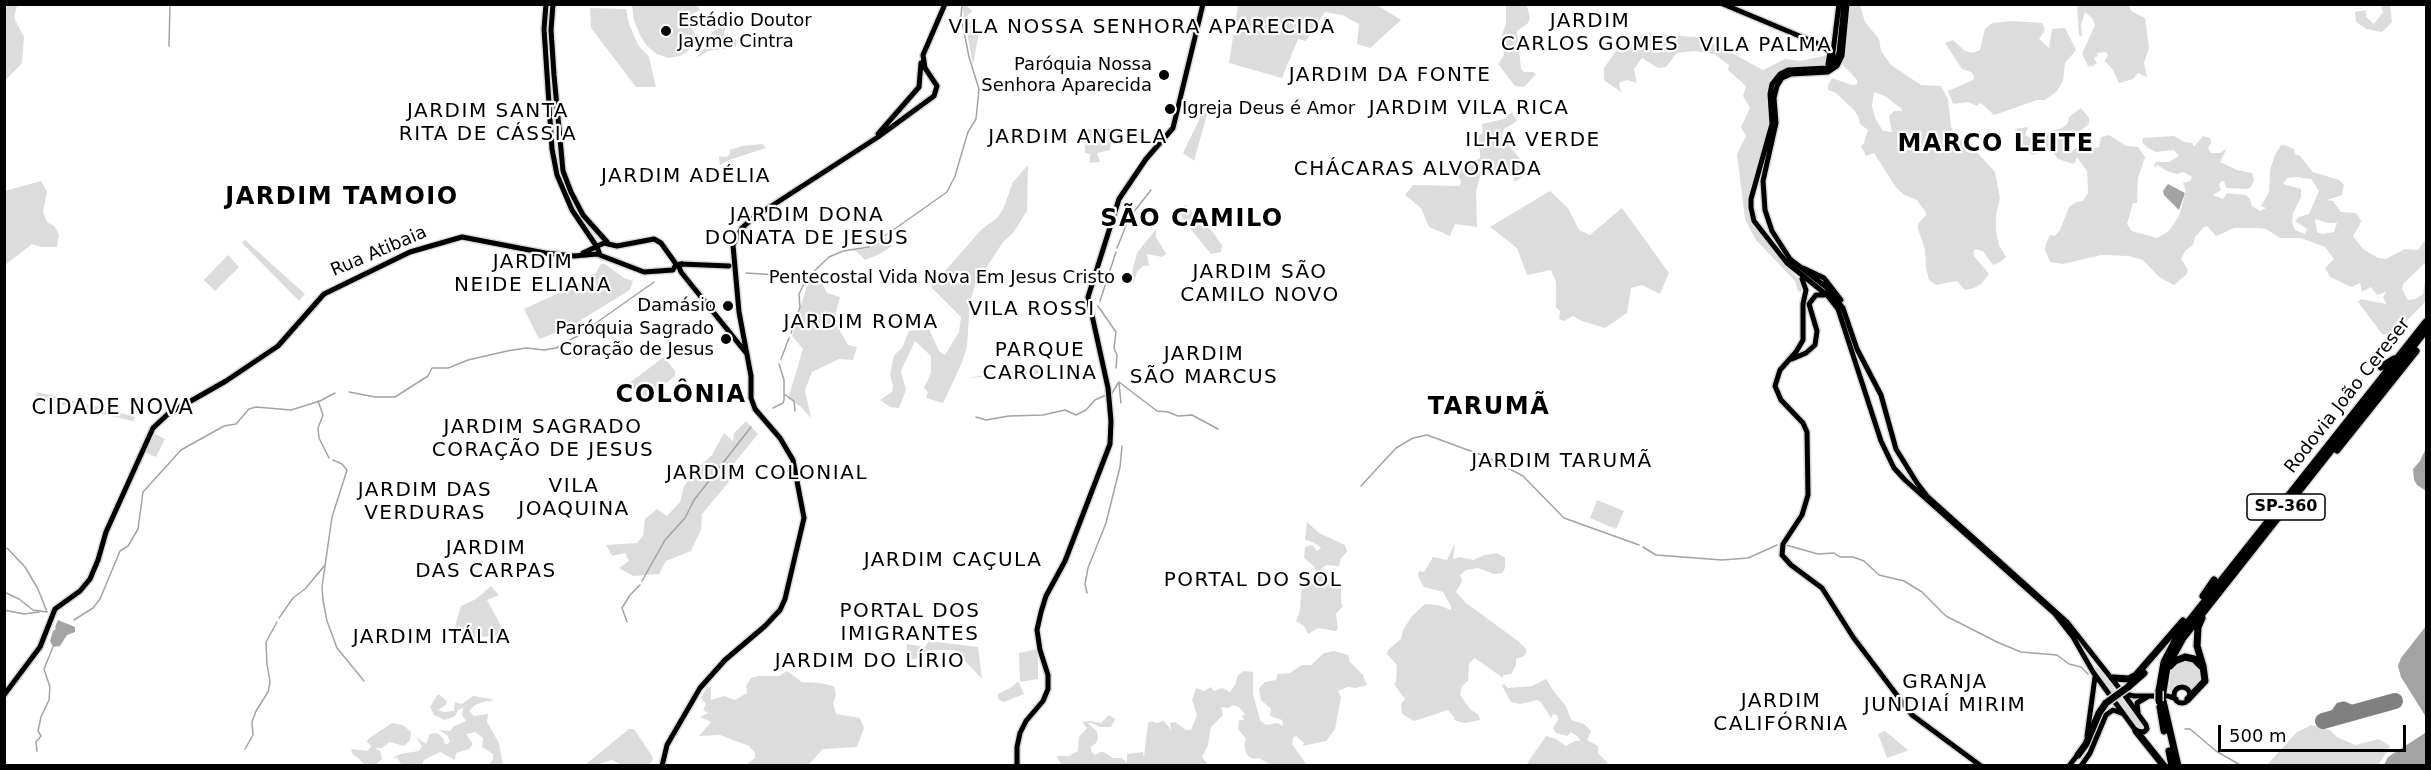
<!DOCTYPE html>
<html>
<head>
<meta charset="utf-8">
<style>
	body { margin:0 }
	#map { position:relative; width:2431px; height:770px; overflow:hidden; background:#fff; font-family:"DejaVu Sans",sans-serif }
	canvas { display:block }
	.frame { position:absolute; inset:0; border:6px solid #000; pointer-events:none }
	.scale { position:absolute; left:2218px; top:725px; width:188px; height:27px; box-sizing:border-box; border:3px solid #000; border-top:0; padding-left:8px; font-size:18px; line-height:21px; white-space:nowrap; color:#000; -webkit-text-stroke:4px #fff; paint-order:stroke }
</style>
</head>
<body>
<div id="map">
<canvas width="2431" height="770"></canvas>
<div class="frame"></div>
<div class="scale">500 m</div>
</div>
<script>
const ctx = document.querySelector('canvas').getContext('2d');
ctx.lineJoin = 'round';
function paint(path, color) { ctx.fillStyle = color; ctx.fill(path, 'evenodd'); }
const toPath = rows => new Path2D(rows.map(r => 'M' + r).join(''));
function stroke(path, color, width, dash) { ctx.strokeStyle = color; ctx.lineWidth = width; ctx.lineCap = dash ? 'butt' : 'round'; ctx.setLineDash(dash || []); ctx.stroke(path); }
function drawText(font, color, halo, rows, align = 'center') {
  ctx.font = font + ' "DejaVu Sans",sans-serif'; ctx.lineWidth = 4.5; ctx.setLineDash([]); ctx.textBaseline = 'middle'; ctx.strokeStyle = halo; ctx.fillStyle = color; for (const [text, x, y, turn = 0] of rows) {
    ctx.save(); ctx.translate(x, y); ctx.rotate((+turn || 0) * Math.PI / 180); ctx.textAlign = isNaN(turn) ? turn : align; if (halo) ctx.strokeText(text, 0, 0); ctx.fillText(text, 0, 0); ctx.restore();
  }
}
paint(toPath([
	[5,4,17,5,14,18,24,37,22,63,5,81],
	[632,5,697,5,700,10,686,17,695,34,699,36,697,39,688,51,680,56,668,58,657,54,647,46,640,35,634,20],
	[962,5,966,5,972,11,966,17,979,32,973,65],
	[1238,5,1377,5,1401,20,1370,48,1357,44,1359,24,1342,15,1325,12,1306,41,1298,39,1282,78,1229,63],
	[1506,5,1530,5,1527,6,1530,18,1528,23,1517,31,1521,69,1524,72,1533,72,1536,74,1524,87,1515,86,1498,64,1504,55,1502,35,1506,23],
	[1844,5,1860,5,1865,22,1879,39,1881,51,1891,65,1921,85,1941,86,1948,99,1951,127,1956,135,1974,149,1995,172,2000,198,1996,215,1996,232,1999,245,2006,257,2000,262,1993,265,1983,251,1975,249,1973,252,1974,256,1989,274,1981,284,1974,288,1965,290,1957,281,1936,285,1929,280,1926,268,1925,249,1918,229,1918,224,1926,215,1925,211,1917,200,1904,195,1895,186,1874,153,1866,156,1861,146,1864,143,1868,130,1860,124,1858,116,1853,109,1836,93,1828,90,1828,85,1832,78,1852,85,1857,84,1857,80,1842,64,1844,56],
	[1874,92,1885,96,1902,109,1902,111,1894,111,1889,116,1892,132,1883,131,1875,118,1872,106],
	[2077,5,2129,5,2131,11,2145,18,2149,48,2144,63,2147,77,2138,73,2133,79,2119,83,2113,70,2105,61,2108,55,2106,52,2097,53,2098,56,2094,58,2097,63,2093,66,2088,66,2082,54,2095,25,2092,18,2085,12,2081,25,2082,37,2079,35],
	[2381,5,2390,5,2392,22,2382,32,2366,29,2356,22,2355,12,2366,10,2366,17,2374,24,2383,12],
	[590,8,626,9,629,24,638,45,649,57,656,87,636,87,591,28],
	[2013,21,2042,23,2045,30,2039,39,2049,48,2052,29,2065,28,2076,50,2065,63,2063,81,2056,92,2045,100,2037,100,1994,115,1981,103,1977,106,1969,102,1953,104,1948,91,1973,80,1974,76,1971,72,1962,69,1945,43,1953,40,1965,51,1973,53,1980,50,1985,29,1992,23],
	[727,23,724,34,731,39,736,39,736,47,708,51,696,58,706,46,712,32],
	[1649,33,1704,38,1763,70,1785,59,1800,61,1828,55,1824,65,1773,80,1771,118,1749,205,1748,213,1755,228,1780,260,1802,282,1801,292,1798,291,1795,281,1756,240,1745,219,1737,154,1746,136,1741,127,1750,108,1743,96,1746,86,1728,70,1729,65,1714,54,1694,51,1677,53,1666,67,1658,68,1642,58,1634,69,1637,83,1627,80,1619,83,1621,92,1604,80,1604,68,1616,51,1641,35],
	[1204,103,1210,104,1194,161,1183,153,1199,120],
	[2081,108,2089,118,2089,124,2070,139,2071,153,2075,148,2083,145,2091,149,2099,147,2101,137,2109,135,2126,146,2138,147,2145,157,2138,178,2137,203,2133,203,2127,224,2132,231,2157,238,2169,231,2179,216,2186,191,2183,183,2190,181,2192,177,2184,172,2177,174,2167,171,2157,165,2155,168,2154,165,2156,162,2169,162,2179,156,2174,150,2156,152,2148,148,2142,142,2143,138,2174,136,2184,142,2192,143,2194,147,2203,136,2210,138,2211,143,2208,148,2211,153,2220,153,2227,148,2220,162,2237,170,2252,173,2254,180,2251,187,2248,189,2226,188,2224,181,2222,181,2219,184,2221,190,2213,195,2223,199,2227,193,2246,195,2250,199,2252,206,2260,211,2266,208,2261,206,2269,192,2270,170,2275,155,2281,145,2287,146,2294,149,2295,154,2300,156,2313,172,2339,180,2344,185,2342,195,2327,200,2333,201,2341,212,2356,213,2359,217,2361,221,2359,226,2353,236,2363,249,2378,258,2386,259,2405,249,2418,250,2426,239,2426,262,2403,284,2402,289,2408,300,2416,299,2423,294,2426,276,2426,301,2398,330,2386,335,2382,334,2358,302,2361,299,2386,304,2383,297,2386,292,2377,295,2371,287,2362,292,2360,283,2351,287,2330,277,2325,268,2334,259,2325,247,2301,238,2280,238,2266,229,2258,228,2234,228,2216,236,2207,226,2203,228,2195,237,2193,245,2185,251,2181,259,2188,270,2187,274,2174,285,2159,277,2143,260,2128,256,2101,255,2063,264,2050,262,2045,250,2046,244,2050,235,2055,236,2060,230,2069,207,2076,202,2083,201,2088,193,2087,171,2077,157,2074,164,2058,159,2051,149,2042,150,2034,155,2029,153,2019,141,2015,129,2028,127,2025,135,2029,137,2046,135,2052,131,2062,128,2068,123,2069,117],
	[2297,177,2311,179,2319,191,2309,214,2299,217,2295,221,2307,229,2305,234,2295,230,2292,223,2293,213,2301,197,2301,189,2283,184,2287,178],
	[2315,219,2328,223,2337,223,2334,232,2322,234,2317,232],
	[1512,112,1517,121,1504,129,1502,137,1530,171,1515,182,1512,172,1491,169,1480,176,1476,192,1477,227,1455,224,1450,236,1429,227,1421,208,1405,195,1413,185,1460,186,1461,181,1456,172,1480,158,1480,150,1475,144,1477,137,1483,132,1482,124,1504,119],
	[1086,129,1113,129,1110,150,1097,153,1100,162,1090,163,1090,154,1085,153],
	[762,144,766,148,729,160,720,165,719,156,726,157,730,154,730,150,742,146],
	[1028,165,1027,211,1013,233,1003,242,976,283,970,301,967,347,961,365,943,403,926,398,928,392,924,388,931,373,931,356,915,341,901,371,906,390,899,408,890,407,880,400,892,392,893,385,890,375,894,355,902,348,909,331,929,329,939,351,945,355,959,332,961,317,931,287,981,230,998,217,1004,207,1013,182],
	[41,181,47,192,43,212,47,222,54,226,59,234,57,247,41,247,32,244,5,265,5,191],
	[1550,191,1568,208,1579,230,1590,235,1622,208,1669,273,1660,294,1642,285,1631,288,1627,313,1605,328,1582,321,1573,316,1564,321,1559,319,1560,311,1556,307,1556,282,1551,270,1527,275,1517,248,1490,227],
	[1185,205,1212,231,1222,245,1221,252,1211,254,1184,221,1179,210],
	[1156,229,1156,237,1166,254,1162,257,1147,254,1149,266,1143,266,1137,272,1133,285,1132,272,1137,253],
	[885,237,892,246,880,254,865,260,856,251,850,251,869,248],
	[245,240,305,294,299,301,242,243],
	[228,255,239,267,215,291,204,280],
	[601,264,605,264,624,278,633,281,630,290,566,329,539,339,524,309,587,280,595,274],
	[809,279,822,283,827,293,840,297,834,320,848,345,857,347,853,360,839,359,812,372,805,390,811,418,800,406,788,399,803,349,792,336],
	[664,357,675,371,675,376,644,401,640,401,628,384],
	[1051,366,1053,373,965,378],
	[37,392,95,406,135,417,133,421,35,399],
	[746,421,758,434,731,467,733,477,702,514,701,530,691,551,666,561,659,574,633,576,619,568,629,561,625,553,612,556,606,545,637,543,643,536,645,519,657,509,667,516,680,502,684,486,698,468,712,455,724,433,733,441,734,433],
	[153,433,165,439,156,457,144,452],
	[1597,500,1624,511,1616,529,1590,518],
	[1307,522,1319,533,1345,545,1347,552,1341,558,1339,566,1326,565,1322,568,1333,581,1340,583,1341,585,1341,603,1343,606,1336,614,1338,628,1336,631,1318,628,1308,634,1304,626,1296,621,1300,611,1301,592,1307,580,1316,571,1314,566,1304,558,1305,547,1312,545,1317,551,1321,548,1313,542,1305,540],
	[1455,543,1453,559,1460,557,1473,560,1485,555,1497,553,1505,558,1505,568,1502,573,1494,574,1478,568,1466,570,1460,575,1462,581,1456,592,1466,603,1518,641,1526,649,1526,653,1524,656,1516,659,1516,665,1511,674,1503,675,1503,678,1475,658,1469,663,1468,681,1462,686,1460,695,1471,710,1478,714,1480,720,1464,723,1454,720,1454,717,1448,710,1414,721,1402,714,1401,704,1405,699,1394,684,1396,682,1397,665,1387,654,1388,650,1401,639,1403,630,1412,616,1425,604,1438,605,1451,610,1451,606,1443,592,1424,587,1418,576,1419,571,1424,572,1433,557,1447,560],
	[491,586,499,595,487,600,506,635,466,638,455,626,461,606,476,599],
	[929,641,978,647,982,679,955,650,930,650,918,655,918,658,906,661,907,644,925,647],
	[1038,649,1038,679,1020,682,1019,653],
	[1334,651,1348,655,1350,662,1363,675,1367,685,1356,688,1348,687,1338,691,1341,697,1335,729,1326,741,1303,746,1304,743,1296,736,1293,738,1292,744,1306,764,1323,765,1271,765,1259,758,1253,759,1247,755,1244,745,1246,739,1238,729,1239,720,1244,720,1242,716,1245,714,1239,707,1233,705,1228,708,1221,707,1223,715,1211,727,1208,745,1202,757,1208,765,1062,765,1058,759,1057,756,1069,756,1078,751,1079,737,1087,728,1082,722,1090,721,1101,723,1109,715,1115,719,1111,727,1100,727,1092,723,1088,723,1097,732,1098,738,1096,743,1091,747,1091,751,1095,755,1100,752,1104,752,1113,758,1122,758,1127,763,1127,754,1143,752,1144,757,1148,723,1152,721,1156,723,1164,721,1171,730,1170,723,1175,722,1186,730,1191,730,1197,715,1192,700,1196,688,1204,691,1211,687,1214,691,1222,688,1230,692,1235,685,1238,675,1244,671,1253,672,1253,694,1260,720,1266,725,1277,723,1283,726,1282,720,1270,716,1271,709,1261,700,1259,688,1265,682,1276,680,1278,674,1290,673,1302,665,1311,665,1324,653],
	[2189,659,2201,667,2202,681,2195,688,2178,685,2169,692,2171,670,2175,663],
	[2097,667,2144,726,2145,729,2142,731,2139,730,2094,669],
	[787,671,802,682,820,683,834,686,836,695,833,703,836,714,860,718,864,728,857,747,823,749,808,765,749,765,747,764,755,758,755,753,749,746,720,735,699,736,711,722,700,717,708,713,703,710,706,704,701,698,707,687,711,687,711,700,724,696,735,700,747,693,746,686,751,678,758,676,779,676],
	[1546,679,1555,693,1566,706,1571,720,1584,724,1591,731,1587,740,1598,746,1598,753,1607,762,1607,765,1526,765,1546,736,1556,739,1566,746,1575,741,1581,741,1577,736,1571,732,1567,736,1556,733,1553,728,1558,720,1557,715,1553,714,1551,718,1541,702,1537,700,1520,704,1511,702,1502,686,1504,684,1508,688,1532,686],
	[1018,681,1024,694,1004,702,998,699,998,694,1012,687],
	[438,694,447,701,446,705,438,710,444,712,454,711,455,702,462,704,473,696,491,699,493,701,486,701,475,705,469,711,474,716,488,714,487,722,499,743,503,765,489,765,493,759,493,754,482,747,483,738,475,732,466,734,473,744,469,749,456,753,455,760,440,752,424,760,422,765,402,766,398,758,393,758,400,754,419,751,422,746,416,737,426,744,430,734,437,733,443,738,445,744,448,744,450,741,447,735,439,730,450,731,454,726,466,721,462,715,463,708,458,710,455,716,445,720,434,715,430,707],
	[392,723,403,725,411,732,410,740,404,746,390,742,382,748,375,748,380,751,382,759,375,765,365,765,357,757,353,755,351,749,368,751,371,746,367,742,368,739],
	[2311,725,2330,730,2337,737,2355,745,2379,739,2390,746,2388,750,2378,765,2267,765,2297,732],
	[629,729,634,729,652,756,653,759,649,765,622,765,612,760,595,765,585,765],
	[1885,731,1908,750,1907,751,1887,758,1878,734]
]), '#dcdcdc');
paint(toPath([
	[2168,184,2185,193,2179,210,2164,195,2163,191],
	[2426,448,2426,491,2417,485,2414,480,2413,469,2420,461],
	[58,620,75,627,75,632,67,635,60,646,53,647,50,641,53,631,56,629,55,627],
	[2426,626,2426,765,2384,765,2388,757,2425,733,2426,717,2401,677,2398,666,2401,658]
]), '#a3a3a3');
stroke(toPath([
	[169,46,170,4],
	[1117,248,1129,218,1151,190],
	[746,273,808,277,829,257,843,251,869,247,947,192,955,176,968,132,976,119,979,89,969,57,961,16,962,4],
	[1100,301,1116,252],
	[1098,306,1116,332,1114,348,1117,355,1116,368],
	[791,333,800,307,799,294,807,278],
	[781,359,789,338],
	[1119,382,1157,411,1168,412,1178,416,1192,415,1218,429],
	[1119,383,1121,403],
	[349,392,375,397,395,397,428,376,432,368,448,368,468,360,507,351,526,348,544,350,556,348,579,335,654,282],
	[784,394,794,401,795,411],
	[1111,395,1118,383],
	[318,401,323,415,318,428,319,438,329,458],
	[773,408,783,403,784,400,784,380,779,364],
	[976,417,986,420,1009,416,1043,415,1065,410,1076,415,1086,410,1095,400,1106,395],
	[333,460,342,464,347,470,332,517,322,587,323,600,327,621,337,648,364,681],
	[1361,486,1396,448,1413,438,1427,435,1487,457,1523,476,1564,518,1639,545],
	[1786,545,1818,554,1834,553,1840,557,1853,557,1864,561,1879,575,1904,581,1922,592,1946,616,1997,642,2021,652,2057,655,2069,664,2081,667,2088,674],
	[1643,547,1656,555,1722,560,1748,558,1777,545],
	[642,581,665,540,685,518,694,500,751,427],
	[4,592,19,599,33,610,47,612,38,589,25,567,7,548],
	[1087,593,1085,584,1088,568,1106,523,1120,467,1122,446],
	[4,610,24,614,39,612],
	[279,618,293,598,305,589,325,565],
	[74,620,93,608,100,599,120,551,128,546,138,529,143,492,181,450,224,426,236,424,249,409,256,407,291,410,320,401,335,393],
	[627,622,622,608,630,595,640,585],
	[2185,729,2190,729,2216,751,2242,766],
	[245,749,253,735,252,722,256,711,268,692,270,682,267,664,266,642,277,622],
	[37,751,36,742,41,736,38,731,41,717,49,700,50,687,44,669,53,647]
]), '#a3a3a3', 1.5);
stroke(toPath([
	[2330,719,2339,706,2344,705,2358,711]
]), '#808080', 7);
stroke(toPath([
	[2323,721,2395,701]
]), '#808080', 16);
const major = toPath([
	[546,4,544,29,552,149,557,175,572,210,597,247,600,255],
	[553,4,551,30,554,75,563,171,571,192,583,215,608,243],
	[1723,4,1821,45,1830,52,1828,64],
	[1844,4,1839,53,1834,64,1827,68,1788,70,1780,74,1772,84,1770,94,1772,124,1751,199,1751,208,1754,221,1787,263,1827,295,1838,309,1881,441,1894,468,1905,480,2055,614,2073,637,2093,672,2136,731,2144,732,2147,729,2146,725,2123,693,2067,622,1927,496,1917,483,1896,449,1881,395,1857,349,1843,308,1826,287,1790,259,1772,231,1765,210,1763,181,1776,123,1774,98,1777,86,1782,78,1791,74,1828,72,1837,66,1842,56,1847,4],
	[1832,60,1839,4],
	[878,134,919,87,921,63],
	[583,253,604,243,617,246,654,239,661,243,676,264],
	[680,264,729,266],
	[682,264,679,267,681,272,747,354],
	[1803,268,1824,278,1841,300],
	[1802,279,1806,290,1803,304,1803,340,1796,352,1780,370,1775,386,1781,400,1803,423,1807,432,1808,495,1802,515,1783,544,1782,555,1791,565,1822,588,1853,637,1912,715,1981,766],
	[1792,359,1806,353,1815,345,1817,331,1809,304,1816,295,1824,295],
	'2174 695a8 8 0 1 1 16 0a8 8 0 1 1-16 0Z',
	[2125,694,2134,696,2168,696,2176,699],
	[4,695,40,647,55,609,80,591,90,579,98,560,106,532,153,428,168,414,226,381,278,346,324,294,410,252,462,237,545,253,574,256,597,254,644,272,673,270,676,264],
	[2138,712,2137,703,2147,697],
	[2087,736,2095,677],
	[662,766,667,745,700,688,725,660,765,626,780,610,785,599,804,518,793,460,780,438,755,409,751,398,751,376,739,312,733,245,742,228,753,218,878,137,934,96,937,86,925,68,923,55,945,4],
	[1017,766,1017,747,1020,733,1026,721,1043,701,1048,689,1048,675,1040,650,1037,630,1041,612,1046,596,1065,561,1110,444,1111,421,1108,388,1088,297,1119,199,1146,159,1173,128,1203,4],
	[2069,766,2079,753],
	[2081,766,2090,753,2106,715,2113,710,2121,713]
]);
const highway = toPath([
	[2381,367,2394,359],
	[2337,450,2416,351],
	[2203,596,2214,580],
	[2170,666,2175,661,2185,657,2194,659,2201,666],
	[2113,678,2129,679,2136,675,2183,621],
	[2128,687,2144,673],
	[2159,691,2164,662,2178,635,2426,322],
	[2163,692,2167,667,2183,638,2426,330],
	[2188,699,2205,681,2203,666,2197,646,2198,627,2202,618],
	[2163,701,2178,766],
	[2160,707,2164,731],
	[2136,731,2164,766],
	[2169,751,2172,766],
	[2078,755,2086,744,2099,713,2106,703]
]);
stroke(major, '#dbdbdb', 8);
stroke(highway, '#dbdbdb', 10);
stroke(major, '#000', 5);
stroke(highway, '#000', 7);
const highwayBridge = toPath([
	[2159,691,2159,701],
	[2106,703,2128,687]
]);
stroke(highwayBridge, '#dbdbdb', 10, []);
stroke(highwayBridge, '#000', 7);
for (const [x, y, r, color] of [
	[666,31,6,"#000"],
	[1164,75,6,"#000"],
	[1170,109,6,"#000"],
	[1127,278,6,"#000"],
	[728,306,6,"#000"],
	[726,339,6,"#000"]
]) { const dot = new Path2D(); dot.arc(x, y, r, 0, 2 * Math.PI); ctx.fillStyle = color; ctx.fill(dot); stroke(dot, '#fff', 2); }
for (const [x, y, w] of [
	[2286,507,78]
]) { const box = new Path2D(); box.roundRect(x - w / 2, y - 13, w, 26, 4.5); ctx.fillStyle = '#fff'; ctx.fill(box); stroke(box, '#000', 1.5); }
drawText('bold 16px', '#000', null, [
	["SP-360",2286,507]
]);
drawText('18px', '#000', '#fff', [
	["Estádio Doutor",678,21,"left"],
	["Jayme Cintra",678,42,"left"],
	["Paróquia Nossa",1152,65],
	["Senhora Aparecida",1152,86],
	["Igreja Deus é Amor",1182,109,"left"],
	["Pentecostal Vida Nova Em Jesus Cristo",1115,278],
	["Damásio",716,306],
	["Paróquia Sagrado",714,329],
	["Coração de Jesus",714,350]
], 'right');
drawText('18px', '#000', '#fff', [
	["Rua Atibaia",379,252,-23],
	["Rodovia João Cereser",2348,396,-52]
]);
ctx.letterSpacing = '1.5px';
drawText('20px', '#000', '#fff', [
	["JARDIM",1590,22],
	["CARLOS GOMES",1590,45],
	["VILA NOSSA SENHORA APARECIDA",1142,28],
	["VILA PALMA",1766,46],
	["JARDIM DA FONTE",1390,76],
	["JARDIM VILA RICA",1469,109],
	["JARDIM SANTA",488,112],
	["RITA DE CÁSSIA",488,135],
	["JARDIM ANGELA",1078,138],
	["ILHA VERDE",1533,141],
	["CHÁCARAS ALVORADA",1418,170],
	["JARDIM ADÉLIA",686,177],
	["JARDIM DONA",807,216],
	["DONATA DE JESUS",807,239],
	["JARDIM",533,263],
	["NEIDE ELIANA",533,286],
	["JARDIM SÃO",1260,273],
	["CAMILO NOVO",1260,296],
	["VILA ROSSI",1032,310],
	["JARDIM ROMA",861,323],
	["PARQUE",1040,351],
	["CAROLINA",1040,374],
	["JARDIM",1204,355],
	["SÃO MARCUS",1204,378],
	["JARDIM SAGRADO",543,428],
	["CORAÇÃO DE JESUS",543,451],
	["JARDIM TARUMÃ",1562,462],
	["JARDIM COLONIAL",767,474],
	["VILA",574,487],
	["JOAQUINA",574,510],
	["JARDIM DAS",425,491],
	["VERDURAS",425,514],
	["JARDIM",486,549],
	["DAS CARPAS",486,572],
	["JARDIM CAÇULA",953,561],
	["PORTAL DO SOL",1253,581],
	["PORTAL DOS",910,612],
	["IMIGRANTES",910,635],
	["JARDIM ITÁLIA",432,638],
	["JARDIM DO LÍRIO",870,662],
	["GRANJA",1945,683],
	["JUNDIAÍ MIRIM",1945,706],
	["JARDIM",1781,702],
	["CALIFÓRNIA",1781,725]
]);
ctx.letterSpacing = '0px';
ctx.letterSpacing = '1.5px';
drawText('21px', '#000', '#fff', [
	["CIDADE NOVA",113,409]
]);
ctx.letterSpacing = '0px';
ctx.letterSpacing = '1.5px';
drawText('bold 24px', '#000', '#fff', [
	["MARCO LEITE",1996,145],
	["JARDIM TAMOIO",342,198],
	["SÃO CAMILO",1192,220],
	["COLÔNIA",681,396],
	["TARUMÃ",1489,408]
]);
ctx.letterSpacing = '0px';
</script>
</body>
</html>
